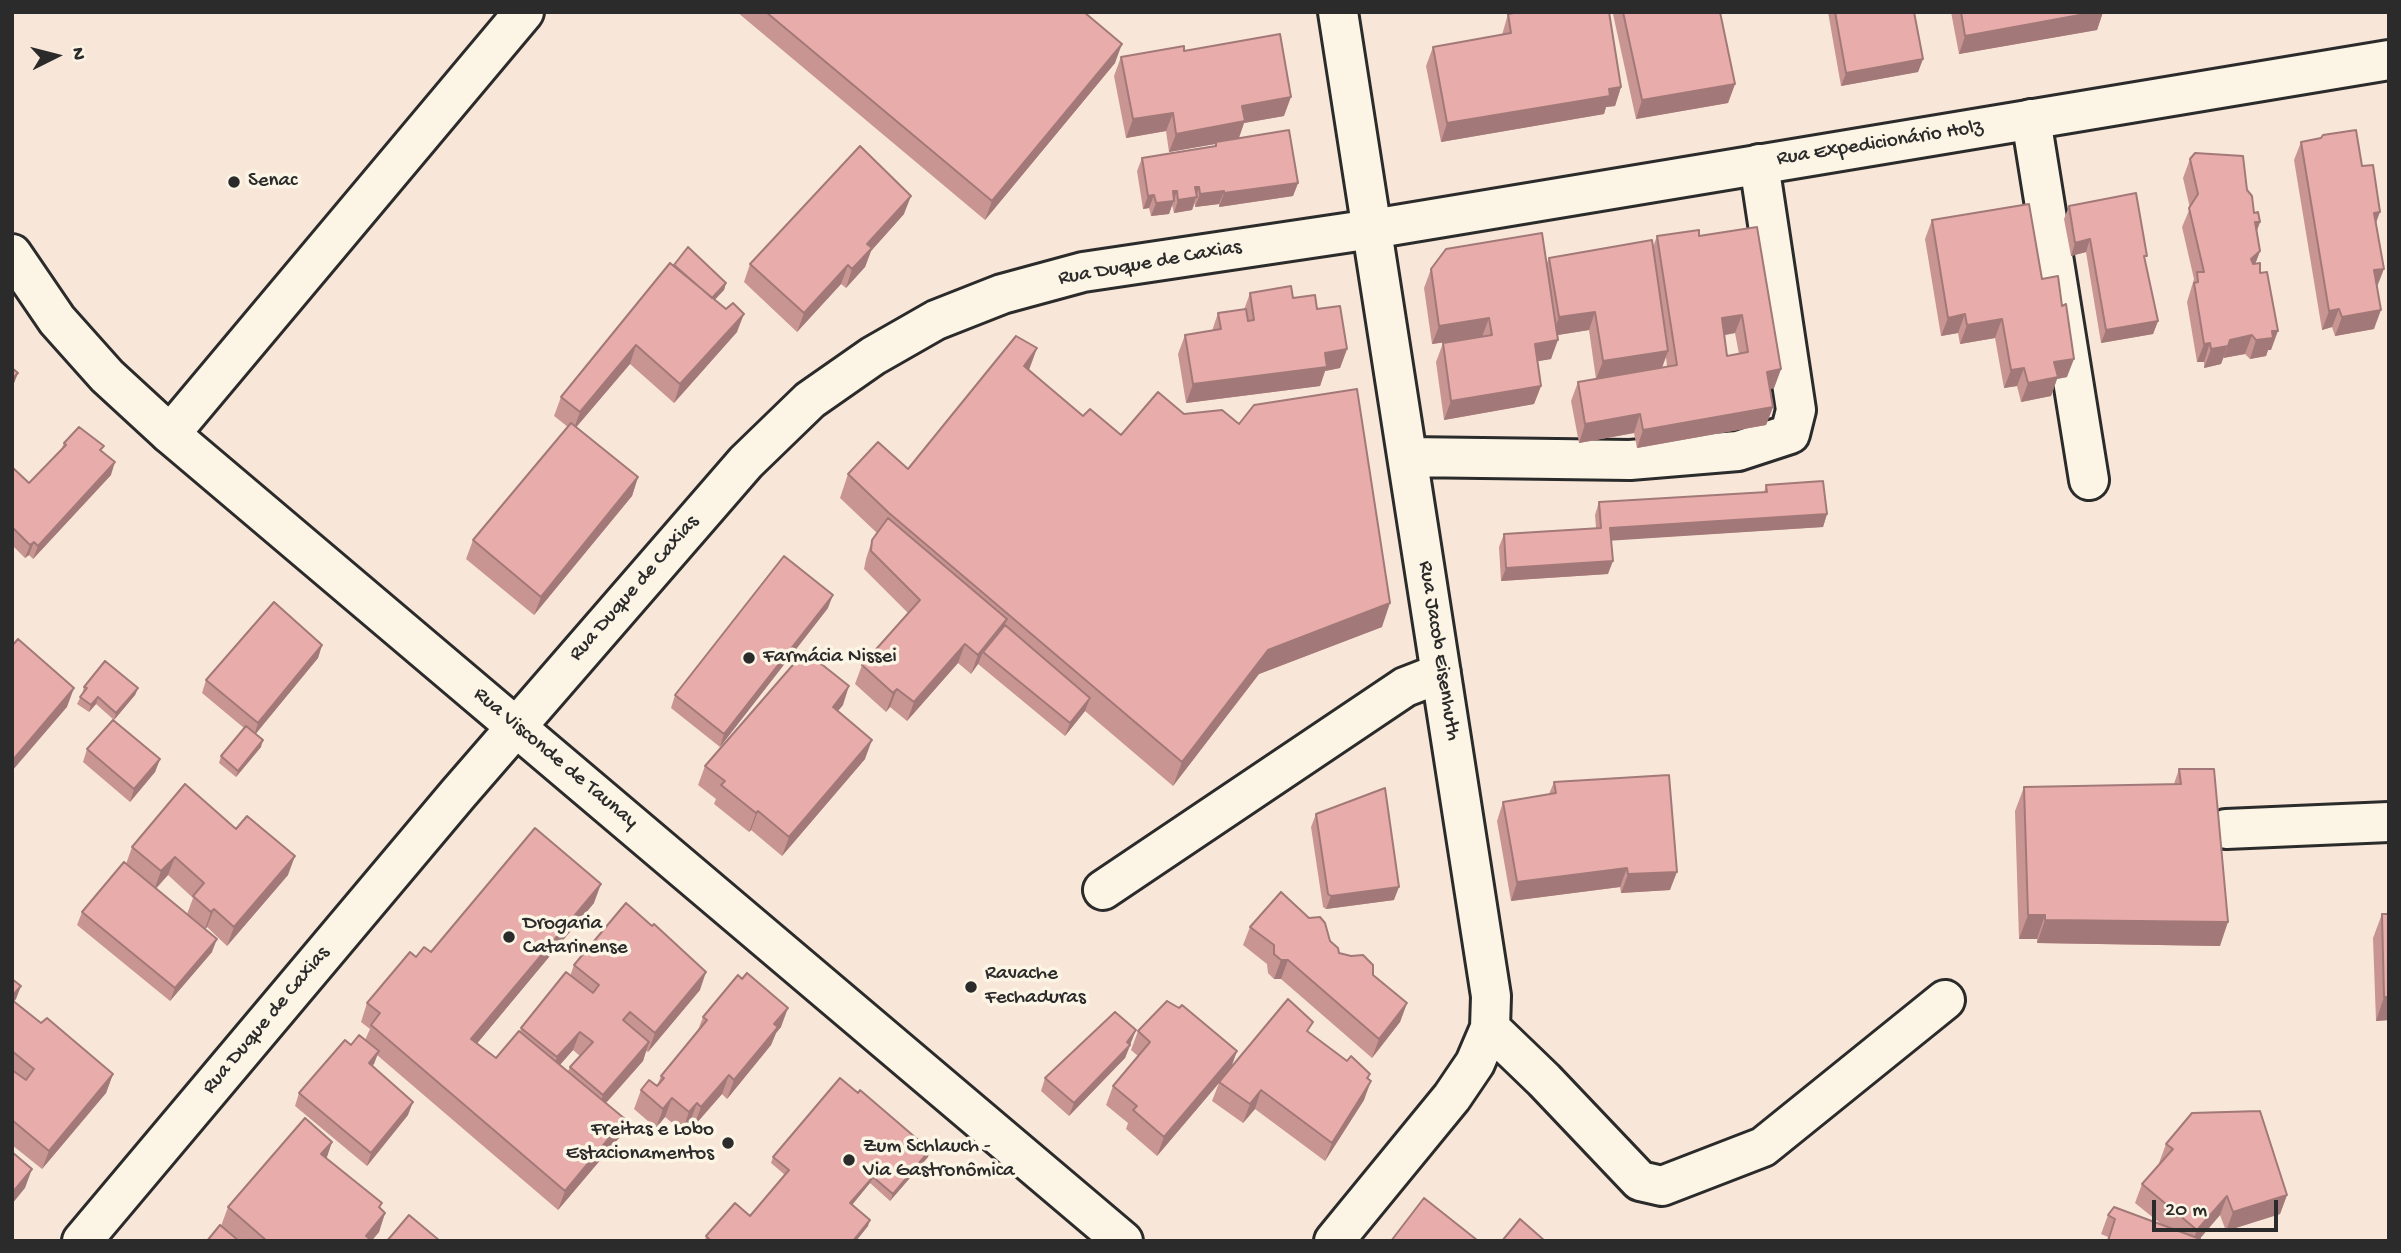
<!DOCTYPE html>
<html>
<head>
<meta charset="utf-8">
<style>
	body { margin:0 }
	#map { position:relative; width:2401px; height:1253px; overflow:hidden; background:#f8e7d9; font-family:"Gochi Hand",sans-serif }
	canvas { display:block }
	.frame { position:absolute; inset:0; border:14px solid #2b2b2b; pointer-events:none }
	.north { position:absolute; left:21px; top:21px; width:70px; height:70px; -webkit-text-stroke:5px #fcf5e5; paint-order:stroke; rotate:84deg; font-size:19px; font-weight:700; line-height:28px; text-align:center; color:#2b2b2b }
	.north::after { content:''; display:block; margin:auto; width:24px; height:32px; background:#2b2b2b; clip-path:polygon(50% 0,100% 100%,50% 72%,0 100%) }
	.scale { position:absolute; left:2152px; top:1200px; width:126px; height:32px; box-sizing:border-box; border:4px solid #2b2b2b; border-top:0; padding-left:9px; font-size:21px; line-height:24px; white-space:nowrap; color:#2b2b2b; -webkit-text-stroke:5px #fcf5e5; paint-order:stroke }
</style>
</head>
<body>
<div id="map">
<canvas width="2401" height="1253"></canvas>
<div class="frame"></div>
<div class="north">N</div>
<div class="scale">20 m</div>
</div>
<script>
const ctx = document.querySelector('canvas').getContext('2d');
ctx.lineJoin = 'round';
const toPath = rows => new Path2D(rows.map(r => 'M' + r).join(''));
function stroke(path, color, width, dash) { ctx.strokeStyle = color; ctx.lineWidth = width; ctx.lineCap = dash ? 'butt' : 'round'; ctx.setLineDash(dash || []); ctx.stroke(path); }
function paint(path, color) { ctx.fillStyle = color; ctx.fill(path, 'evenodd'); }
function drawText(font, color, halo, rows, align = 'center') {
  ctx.font = font + ' "Gochi Hand",sans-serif'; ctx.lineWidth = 7; ctx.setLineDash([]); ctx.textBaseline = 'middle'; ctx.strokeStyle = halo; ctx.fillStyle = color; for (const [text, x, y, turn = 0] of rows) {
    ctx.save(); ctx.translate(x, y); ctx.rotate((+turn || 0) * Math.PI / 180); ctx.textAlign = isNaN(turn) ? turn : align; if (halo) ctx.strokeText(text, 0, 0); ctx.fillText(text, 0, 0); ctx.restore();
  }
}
const minor = toPath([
	[2031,119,2089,480],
	[170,434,524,12],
	[1408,457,1630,460,1738,451,1790,434,1796,410,1759,164],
	[2226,829,2389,822],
	[1103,890,1405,687,1441,673],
	[1490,1028,1544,1080,1640,1181,1662,1186,1763,1147,1945,1000],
	[1334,1241,1452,1097,1475,1063,1490,1028,1491,996,1338,12]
]);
const major = toPath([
	[12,254,57,320,107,376,170,434,1123,1241],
	[82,1241,458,794,746,462,810,400,873,356,936,320,1002,294,1083,272,1372,229,2389,60]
]);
stroke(minor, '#2b2b2b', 44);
stroke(major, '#2b2b2b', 44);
stroke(minor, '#fcf5e5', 38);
stroke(major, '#fcf5e5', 38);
paint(toPath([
	[737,12,1084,12,1115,63,985,220],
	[1613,12,1720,12,1735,84,1728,103,1636,119,1613,14],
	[1828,12,1914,12,1923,59,1918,72,1841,86],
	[1951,12,2103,12,2097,30,1959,54],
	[1508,14,1621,87,1615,106,1606,107,1604,114,1441,142,1426,66,1433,47,1502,35],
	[1184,51,1284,116,1244,123,1239,138,1298,183,1293,196,1219,207,1219,204,1195,207,1195,203,1192,210,1174,213,1172,205,1169,214,1151,216,1149,208,1143,209,1137,171,1142,158,1214,147,1215,144,1169,152,1166,131,1126,138,1114,76,1121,57],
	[2301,142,2362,166,2376,224,2377,287,2374,329,2335,336,2332,327,2322,330,2294,160],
	[2190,159,2247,190,2254,213,2260,222,2257,231,2260,251,2255,264,2260,273,2271,350,2268,350,2266,356,2250,359,2245,354,2223,358,2221,364,2204,368,2204,362,2197,362,2187,302,2194,279,2182,227,2190,208,2183,178],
	[2069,206,2145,261,2158,321,2153,334,2101,343,2086,252,2071,256,2064,219],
	[904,214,871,251,865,267,846,288,841,284,797,332,744,282,750,264],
	[1932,220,2042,279,2067,377,2057,379,2051,396,2021,402,2017,386,2004,388,1995,338,1960,344,1958,333,1941,336,1925,239],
	[1657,236,1699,236,1781,369,1774,388,1770,389,1773,407,1766,425,1637,448,1634,433,1579,443,1571,401,1578,382,1596,379,1589,330,1557,335,1551,359,1537,361,1541,386,1534,404,1444,420,1436,362,1443,343,1482,337,1432,344,1424,288,1431,269,1546,265,1549,258,1653,247],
	[1735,333,1739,354,1727,356,1724,335],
	[1666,357,1667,367,1662,368],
	[674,265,726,283,724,290,714,300,737,332,674,403,630,364,576,427,638,477,632,496,534,615,466,559,473,540,568,427,554,416,561,397],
	[1250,293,1293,298,1317,309,1347,349,1340,368,1325,371,1320,386,1186,403,1178,354,1185,335,1212,331,1218,313,1244,310],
	[1037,348,1029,370,1083,416,1121,435,1382,627,1259,674,1173,786,1085,711,1065,736,978,664,971,674,958,663,907,721,890,707,886,712,855,684,862,665,908,613,864,569,866,559,872,540,877,533,840,498,848,474,908,469],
	[64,443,102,451,111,475,33,559,29,555,25,558,12,545,12,469,29,483,61,450],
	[1766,485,1827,514,1823,527,1611,540,1608,574,1501,581,1499,547,1504,534,1596,528,1595,515,1599,502,1764,492],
	[828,608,720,747,671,708,675,695],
	[322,645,318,658,255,734,261,747,236,777,219,763,221,756,244,728,202,693,206,680],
	[84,687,138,688,135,695,114,720,96,704,89,712,77,704,82,694],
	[843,705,837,711,865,759,782,856,751,830,749,832,714,804,716,799,698,785,705,766],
	[87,749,160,759,155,772,130,802,83,762],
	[2179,769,2220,946,2037,943,2037,939,2019,939,2015,811,2024,787,2174,784],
	[1554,782,1670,890,1621,893,1620,887,1511,901,1497,821,1503,802,1549,794],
	[1316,814,1394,900,1326,909,1323,907,1311,827],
	[132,847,288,875,227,946,207,927,205,930,212,952,170,1001,77,925,82,912,126,864],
	[168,875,193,898,187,914,156,889],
	[594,903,477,1043,496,1058,520,1032,521,1028,570,976,574,965,700,990,648,1052,646,1051,643,1061,606,1103,619,1138,558,1210,377,1055,372,1066,408,1115,367,1166,295,1106,299,1093,351,1045,365,1040,370,1029,361,1022,367,1003,416,957],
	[573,1050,580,1056,570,1067,568,1071,560,1065],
	[2382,914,2389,1020,2376,1021,2373,938],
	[1250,927,1330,941,1339,953,1373,975,1407,1003,1400,1022,1372,1058,1281,979,1274,979,1268,973,1267,964,1243,945],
	[12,979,21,986,14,1001,41,1023,113,1074,106,1093,42,1169,12,1145],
	[703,1017,781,1027,776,1033,771,1045,727,1099,722,1094,694,1126,690,1122,682,1131,665,1117,656,1128,634,1109,641,1090,657,1086,661,1076,698,1030],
	[1138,1031,1237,1051,1231,1068,1309,1033,1368,1079,1364,1100,1325,1161,1255,1109,1243,1123,1212,1101,1219,1083,1157,1156,1126,1129,1128,1123,1106,1105,1113,1086,1138,1056,1131,1050],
	[1131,1043,1125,1058,1069,1116,1041,1091,1045,1078],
	[332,1142,326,1158,385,1213,379,1232,372,1241,207,1241,221,1226,228,1207],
	[2166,1144,2287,1195,2280,1214,2226,1231,2220,1215,2200,1238,2200,1241,2107,1241,2108,1237,2101,1234,2108,1215,2161,1224,2135,1203,2142,1184,2160,1164,2159,1163],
	[773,1157,928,1157,890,1201,870,1183,852,1204,868,1226,856,1241,705,1241,706,1236,750,1216,785,1175,771,1163]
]), '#c89593');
paint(toPath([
	[2096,12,2103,12,2097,30,1959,54,1965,36],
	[1122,44,1115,63,985,220,992,201],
	[1923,59,1918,72,1841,86,1846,73],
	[1735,84,1728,103,1636,119,1642,100],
	[1621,87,1615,106,1606,107,1604,114,1441,142,1447,123],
	[1291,97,1284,116,1244,123,1238,140,1216,142,1215,144,1169,152,1176,134,1242,106],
	[1173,113,1166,131,1126,138,1133,119],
	[1298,183,1293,196,1219,207,1224,193],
	[1195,187,1199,187,1192,210,1174,213,1178,200],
	[1173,191,1177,191,1169,214,1151,216,1156,203],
	[1224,191,1219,204,1195,207,1200,194],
	[1154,195,1149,208,1143,209,1148,196],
	[911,196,904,214,871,251,865,267,846,288,852,269,867,244],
	[2380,212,2373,231,2374,213],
	[2255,222,2260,222,2253,240],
	[2090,239,2086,252,2071,256,2075,243],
	[2260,251,2253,270,2251,259],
	[848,265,841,284,797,332,804,313],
	[2384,269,2377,287,2374,270],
	[726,283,724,290,709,306,711,299],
	[2339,309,2332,327,2322,330,2329,311],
	[2381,310,2374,329,2335,336,2342,317],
	[1595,312,1589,330,1552,336,1559,317],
	[744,314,737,332,674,403,680,384],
	[1965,314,1958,333,1941,336,1948,318],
	[1742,315,1735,333,1715,337,1722,318],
	[1489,318,1482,337,1432,344,1439,326],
	[2002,319,1995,338,1960,344,1967,325],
	[2158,321,2153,334,2101,343,2106,330],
	[2272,331,2278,331,2271,350,2268,350,2266,356,2250,359,2256,340],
	[2252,335,2245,354,2223,358,2230,340],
	[1558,340,1551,359,1528,363,1535,344],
	[2210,343,2204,362,2197,362,2204,344],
	[636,345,630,364,573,431,580,412],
	[2228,346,2221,364,2204,368,2211,349],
	[1037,348,1028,372,1024,366],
	[1347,349,1340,368,1325,371,1320,386,1186,403,1193,384],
	[1668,351,1661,370,1596,379,1603,361],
	[2074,359,2067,377,2057,379,2051,396,2021,402,2028,383,2054,362],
	[2024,368,2017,386,2004,388,2011,370],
	[1781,369,1774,388,1760,391,1767,372],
	[18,373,13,386,12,387,12,379],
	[1541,386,1534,404,1444,420,1451,401],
	[1773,407,1766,425,1637,448,1643,430],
	[1640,414,1634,433,1579,443,1585,424],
	[115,462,111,475,33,559,38,546],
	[638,477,632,496,534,615,541,597],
	[1827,514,1823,527,1606,541,1610,528],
	[34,542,29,555,25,558,30,545],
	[1613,561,1608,574,1501,581,1506,568],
	[833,595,828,608,720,747,724,734],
	[1390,603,1382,627,1259,674,1173,786,1182,762,1268,650],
	[1007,619,1000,638,983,652,978,664,971,674,978,655],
	[965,644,958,663,907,721,914,702],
	[322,645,318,658,254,736,258,723],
	[849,686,843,705,826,726,833,707],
	[74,688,67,707,12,771,12,761],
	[138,688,135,695,114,720,116,713],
	[897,689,890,707,886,712,893,693],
	[98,697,96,704,89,712,91,705],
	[1090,698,1085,711,1065,736,1070,723],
	[263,740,261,747,236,777,238,771],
	[872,740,865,759,782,856,789,837],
	[160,759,155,772,130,802,134,789],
	[758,811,751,830,749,832,756,813],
	[295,856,288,875,227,946,234,927],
	[175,857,168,875,154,890,161,871],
	[1627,868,1620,887,1511,901,1517,882],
	[1677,872,1670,890,1621,893,1628,874],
	[601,884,594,903,465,1058,471,1039],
	[1399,887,1394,900,1326,909,1331,896],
	[214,909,207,927,204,931,211,912],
	[2028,915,2045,915,2037,939,2019,939],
	[2045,920,2228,922,2220,946,2037,943],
	[217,939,212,952,170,1001,175,988],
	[1281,960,1288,960,1281,979,1274,979],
	[706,972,700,990,648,1052,655,1033],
	[21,986,16,999,12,1004,12,996],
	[2384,997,2389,997,2389,1020,2376,1021],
	[1407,1003,1400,1022,1372,1058,1379,1039],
	[788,1008,781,1027,776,1033,771,1045,727,1099,734,1080,774,1024],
	[1136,1030,1125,1058,1069,1116,1074,1103],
	[580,1032,573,1050,550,1076,557,1057],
	[649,1042,643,1061,596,1114,603,1095],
	[379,1051,374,1064,364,1076,369,1063],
	[1237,1051,1230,1070,1157,1156,1164,1137],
	[113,1074,106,1093,42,1169,49,1151],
	[1370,1074,1363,1093,1371,1081,1364,1100,1325,1161,1332,1143],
	[729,1075,722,1094,694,1126,701,1107],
	[1261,1090,1255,1109,1243,1123,1250,1104],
	[672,1098,665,1117,656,1128,663,1109],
	[413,1102,408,1115,367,1166,371,1153],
	[697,1103,690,1122,682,1131,689,1112],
	[625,1119,619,1138,558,1210,565,1191],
	[332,1142,326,1160,321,1154],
	[930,1150,928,1157,890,1201,893,1194],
	[32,1169,25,1188,12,1204,12,1193],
	[873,1177,870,1183,848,1210,850,1203],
	[2287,1195,2280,1214,2226,1231,2233,1212],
	[2227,1196,2220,1215,2198,1241,2193,1241,2197,1230],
	[385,1213,379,1232,371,1241,366,1236],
	[870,1220,868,1226,856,1241,853,1241]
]), '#a27978');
const building = toPath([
	[766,12,1084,12,1122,44,992,201,766,12],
	[1520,12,1609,12,1621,87,1609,89,1610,96,1447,123,1433,47,1511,33,1508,14,1520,12],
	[1623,12,1720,12,1735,84,1642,100,1623,12],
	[1835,12,1914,12,1923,59,1846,73,1835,12],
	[1961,12,2096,12,1965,36,1961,12],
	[1280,34,1291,97,1242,106,1245,121,1176,134,1173,113,1133,119,1121,57,1184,46,1184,51,1280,34],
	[1289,130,1298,183,1224,193,1224,191,1200,194,1199,187,1195,187,1197,197,1178,200,1177,191,1173,191,1174,201,1156,203,1154,195,1148,196,1142,158,1216,146,1216,142,1289,130],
	[2356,130,2362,166,2373,165,2380,212,2374,213,2384,269,2374,270,2381,310,2342,317,2339,309,2329,311,2301,142,2321,138,2323,135,2356,130],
	[860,146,911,196,867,244,872,248,852,269,848,265,804,313,750,264,860,146],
	[2195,153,2243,156,2247,190,2252,196,2254,213,2258,212,2260,222,2255,222,2260,251,2251,259,2253,264,2260,263,2260,273,2267,272,2278,331,2272,331,2273,338,2256,340,2252,335,2230,340,2228,346,2211,349,2210,343,2204,344,2194,283,2198,282,2197,272,2204,272,2189,208,2198,194,2190,159,2195,153],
	[2136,193,2147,256,2144,256,2158,321,2106,330,2090,239,2075,243,2069,206,2136,193],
	[2029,204,2042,279,2058,276,2062,306,2066,304,2074,359,2054,362,2058,377,2028,383,2024,368,2011,370,2002,319,1967,325,1965,314,1948,318,1932,220,2029,204],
	[1757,227,1781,369,1767,372,1773,407,1643,430,1640,414,1585,424,1578,382,1677,365,1657,236,1699,230,1699,236,1757,227],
	[1742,315,1748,352,1727,356,1722,318,1742,315],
	[1542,233,1558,340,1535,344,1541,386,1451,401,1443,343,1492,335,1489,318,1439,326,1431,269,1446,249,1542,233],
	[1652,240,1668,351,1603,361,1595,312,1559,317,1549,258,1652,240],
	[688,247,726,283,712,298,674,265,688,247],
	[670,263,726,309,733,303,744,314,680,384,636,345,580,412,561,397,670,263],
	[1291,286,1293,298,1315,295,1317,309,1340,306,1347,349,1325,353,1327,367,1193,384,1185,335,1221,329,1218,313,1246,309,1248,321,1254,320,1250,293,1291,286],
	[1016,336,1037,348,1024,366,1083,416,1090,409,1121,435,1158,392,1184,414,1222,410,1239,424,1254,405,1357,389,1390,603,1268,650,1182,762,889,513,848,474,878,442,908,469,1016,336],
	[12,368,18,373,12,379,12,368],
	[571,423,638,477,541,597,473,540,571,423],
	[79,427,104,446,100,450,115,462,38,546,34,542,30,545,12,527,12,469,13,468,29,483,66,445,64,443,79,427],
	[1823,481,1827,514,1610,528,1613,561,1506,568,1504,534,1601,528,1599,502,1767,492,1766,485,1823,481],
	[888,518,1007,619,978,655,965,644,914,702,897,689,893,693,862,665,920,600,871,551,872,540,888,518],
	[784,556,833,595,724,734,675,695,784,556],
	[274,602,322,645,258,723,206,680,274,602],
	[1005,625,1090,698,1070,723,983,652,1005,625],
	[18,639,74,688,12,761,12,646,18,639],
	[805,651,849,686,833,707,872,740,789,837,758,811,756,813,721,785,725,781,705,766,805,651],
	[105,661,138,688,116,713,98,697,91,705,80,697,87,688,84,687,105,661],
	[113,720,160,759,134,789,87,749,113,720],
	[246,726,263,740,238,771,221,756,246,726],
	[2179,769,2214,769,2228,922,2045,920,2045,915,2028,915,2024,787,2181,784,2179,769],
	[1669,775,1677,872,1628,874,1627,868,1517,882,1503,802,1556,793,1554,782,1669,775],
	[185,784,236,829,247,816,295,856,234,927,214,909,211,912,193,896,204,883,175,857,161,871,132,847,185,784],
	[1385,788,1399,887,1331,896,1328,894,1316,814,1385,788],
	[535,828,601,884,471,1039,496,1058,519,1031,625,1119,565,1191,371,1025,380,1013,367,1003,410,952,416,957,424,947,431,952,535,828],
	[124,862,217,939,175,988,82,912,124,862],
	[1281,892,1309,918,1320,917,1325,923,1330,941,1338,948,1339,953,1351,956,1363,955,1373,965,1373,975,1407,1003,1379,1039,1288,960,1281,960,1274,954,1274,945,1250,927,1281,892],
	[626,903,652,926,654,924,706,972,655,1033,630,1012,623,1020,649,1042,603,1095,570,1067,593,1042,580,1032,557,1057,521,1028,566,972,593,993,599,985,574,965,626,903],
	[2382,914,2389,914,2389,997,2384,997,2382,914],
	[747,973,788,1008,774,1024,778,1027,734,1080,729,1075,701,1107,697,1103,689,1112,672,1098,663,1109,641,1090,649,1080,657,1086,664,1078,661,1076,707,1020,703,1017,738,975,742,979,747,973],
	[12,979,21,986,12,996,12,979],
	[1288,999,1313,1022,1307,1031,1347,1061,1351,1056,1370,1074,1367,1078,1371,1081,1332,1143,1261,1090,1250,1104,1219,1082,1288,999],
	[12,1000,41,1023,47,1018,113,1074,49,1151,12,1120,12,1070,26,1080,34,1069,12,1051,12,1000],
	[1167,1001,1179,1008,1182,1005,1237,1051,1164,1137,1133,1110,1137,1106,1113,1086,1150,1042,1138,1031,1167,1001],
	[1115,1012,1136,1030,1127,1042,1130,1045,1074,1103,1045,1078,1115,1012],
	[359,1035,379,1051,369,1063,413,1102,371,1153,299,1093,345,1040,351,1045,359,1035],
	[840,1078,858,1093,860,1090,930,1150,893,1194,873,1177,850,1203,870,1220,853,1241,711,1241,706,1236,735,1203,750,1216,789,1170,773,1157,840,1078],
	[2260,1111,2287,1195,2233,1212,2227,1196,2197,1230,2142,1184,2173,1149,2166,1144,2192,1113,2260,1111],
	[305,1118,332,1142,321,1154,382,1203,379,1207,385,1213,366,1236,372,1241,267,1241,228,1207,305,1118],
	[12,1152,32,1169,12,1193,12,1152],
	[1424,1198,1477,1240,1476,1241,1391,1241,1424,1198],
	[2114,1207,2200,1239,2200,1241,2108,1241,2115,1219,2108,1215,2114,1207],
	[409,1215,440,1241,387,1241,409,1215],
	[1520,1219,1545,1241,1502,1241,1520,1219],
	[220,1225,239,1241,207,1241,220,1225]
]);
paint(building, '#e8adab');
stroke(building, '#a27978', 2);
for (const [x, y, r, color] of [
	[234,182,7,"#2b2b2b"],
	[749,658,7,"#2b2b2b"],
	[509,937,7,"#2b2b2b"],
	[971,987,7,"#2b2b2b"],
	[728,1143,7,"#2b2b2b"],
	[849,1160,7,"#2b2b2b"]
]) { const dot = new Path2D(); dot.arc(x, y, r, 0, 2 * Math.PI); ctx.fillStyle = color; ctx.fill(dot); stroke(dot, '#fcf5e5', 2.5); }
drawText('21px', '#2b2b2b', '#fcf5e5', [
	["Rua Expedicionário Holz",1880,144,-9],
	["Rua Duque de Caxias",1150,264,-10],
	["Rua Duque de Caxias",635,589,-49],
	["Rua Jacob Eisenhuth",1438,651,81],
	["Rua Visconde de Taunay",555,759,40],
	["Rua Duque de Caxias",267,1021,-50]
]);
drawText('21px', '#2b2b2b', '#fcf5e5', [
	["Senac",248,182],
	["Farmácia Nissei",763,658],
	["Drogaria",523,925],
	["Catarinense",523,949],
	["Ravache",985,975],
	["Fechaduras",985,999],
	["Freitas e Lobo",714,1131,"right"],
	["Estacionamentos",714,1155,"right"],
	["Zum Schlauch -",863,1148],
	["Via Gastronômica",863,1172]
], 'left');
</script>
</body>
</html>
